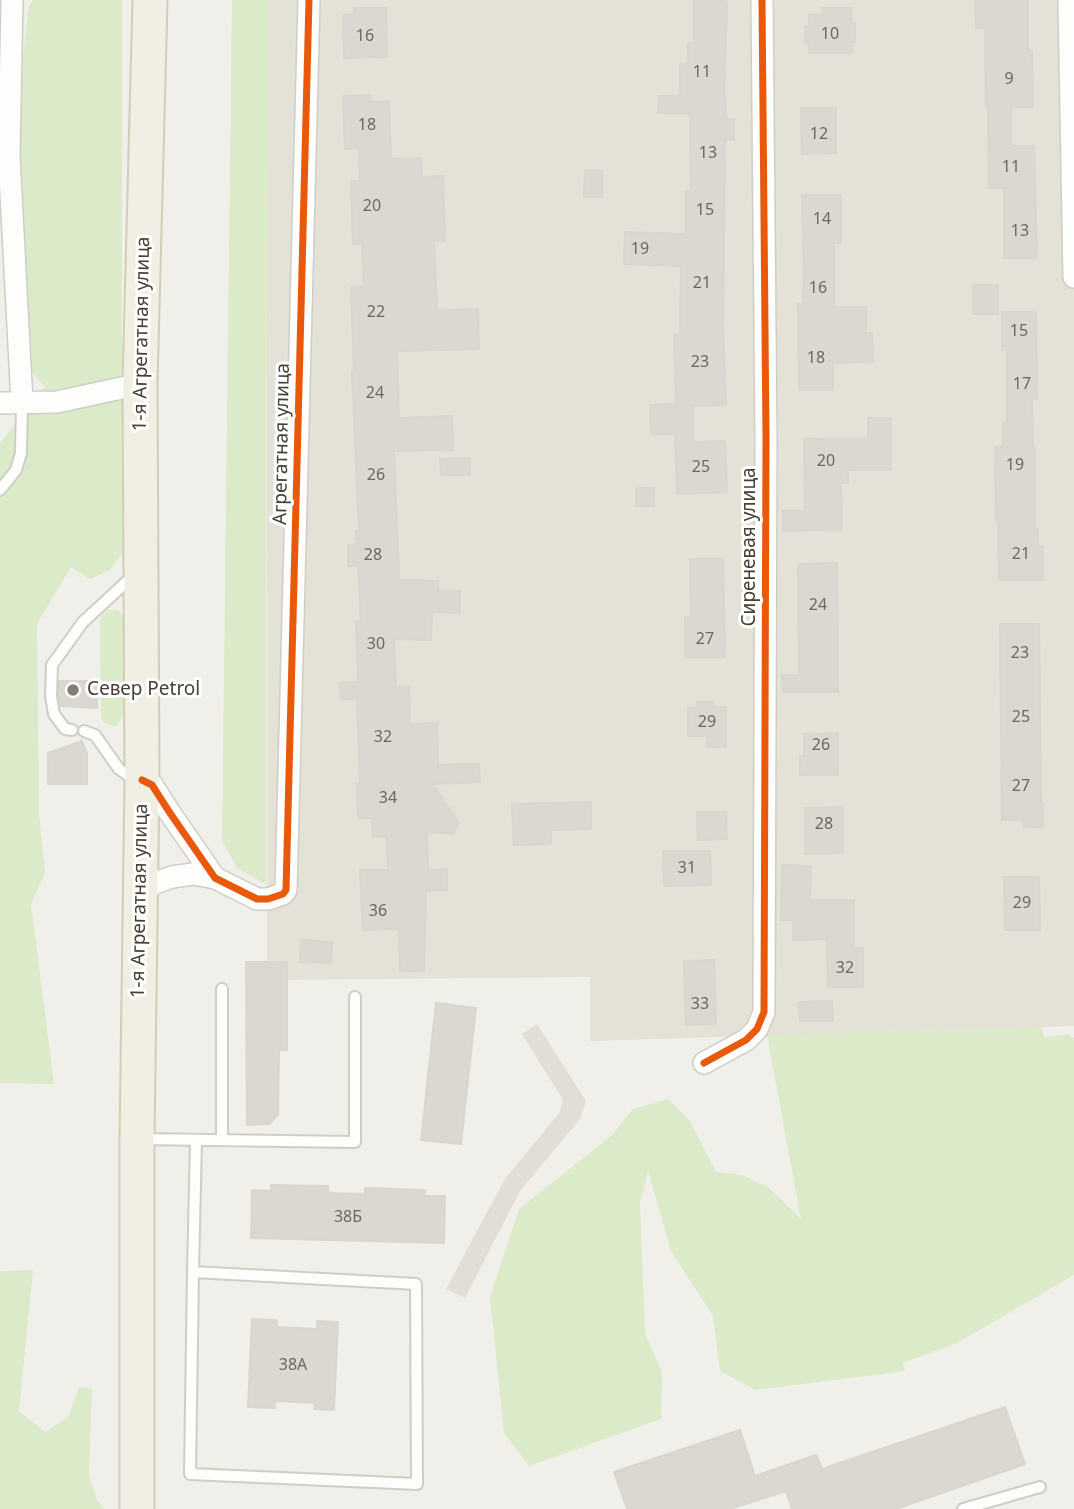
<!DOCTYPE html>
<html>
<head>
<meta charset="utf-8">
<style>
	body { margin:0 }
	canvas { display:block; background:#f0efe9 }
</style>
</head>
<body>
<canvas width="1074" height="1509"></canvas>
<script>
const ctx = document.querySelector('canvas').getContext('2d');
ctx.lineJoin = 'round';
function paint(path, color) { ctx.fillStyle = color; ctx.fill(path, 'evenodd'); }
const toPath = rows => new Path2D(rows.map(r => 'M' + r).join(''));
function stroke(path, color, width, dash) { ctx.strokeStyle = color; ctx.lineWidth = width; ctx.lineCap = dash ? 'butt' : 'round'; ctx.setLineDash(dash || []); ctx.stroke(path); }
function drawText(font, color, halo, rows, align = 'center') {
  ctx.font = font + ' "Noto Sans",sans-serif'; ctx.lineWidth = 6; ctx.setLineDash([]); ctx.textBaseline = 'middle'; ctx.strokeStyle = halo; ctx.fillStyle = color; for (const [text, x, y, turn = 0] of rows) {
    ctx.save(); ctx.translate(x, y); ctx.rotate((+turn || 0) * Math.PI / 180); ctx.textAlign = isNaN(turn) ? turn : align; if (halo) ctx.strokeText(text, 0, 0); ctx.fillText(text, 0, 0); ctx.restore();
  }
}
paint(toPath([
	[267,0,1074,0,1074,1026,590,1041,590,977,267,980]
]), '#e4e1d6');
paint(toPath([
	[537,1024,586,1101,580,1119,520,1191,465,1298,446,1289,505,1179,559,1113,563,1100,522,1034]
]), '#e0ded7');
paint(toPath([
	[33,0,122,0,122,554,110,570,90,579,71,567,37,624,39,814,45,873,31,904,54,1084,0,1083,0,443,45,387,32,372,32,349,23,318,15,161,23,56,29,6],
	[232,0,267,0,266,884,238,869,222,841],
	[109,610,117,610,122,614,124,620,125,666,124,714,119,723,115,727,103,722,101,714,100,620,103,614],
	[1042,1027,1044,1038,1067,1034,1074,1038,1074,1275,957,1343,903,1363,905,1371,756,1390,720,1371,713,1316,671,1251,648,1171,640,1202,645,1333,662,1373,661,1419,529,1466,504,1433,490,1297,519,1209,611,1136,633,1109,668,1099,690,1121,716,1172,742,1175,768,1187,801,1219,767,1035],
	[33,1270,19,1411,45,1432,68,1417,79,1387,92,1389,89,1476,97,1500,104,1509,0,1509,0,1271]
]), '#dbebc9');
const building = toPath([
	[694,0,726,0,726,2,727,2,724,94,725,94,726,119,734,119,734,140,725,140,723,329,726,405,693,406,693,442,725,441,727,492,677,494,675,434,651,434,650,405,676,404,674,335,680,334,681,266,624,264,625,232,686,234,686,191,691,191,690,113,658,113,659,96,680,96,680,64,688,64,688,43,694,43,694,0],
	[975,0,1028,0,1028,51,1032,51,1033,107,1011,107,1011,146,1034,146,1037,258,1004,258,1004,188,989,188,988,107,986,107,985,28,976,28,975,0],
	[354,8,386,8,387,57,344,58,343,15,354,15,354,8],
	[822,8,851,8,852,23,855,23,855,42,852,42,852,53,809,53,809,43,805,43,805,26,809,26,809,15,823,15,822,8],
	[370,95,371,102,389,101,391,159,421,158,422,177,443,176,445,241,434,241,437,310,478,309,479,349,397,351,399,418,452,416,453,450,394,451,399,580,438,581,438,590,460,591,460,613,432,612,431,640,394,639,396,687,409,686,410,724,437,723,438,765,479,764,480,782,433,784,459,823,453,834,427,832,428,870,447,869,447,890,426,891,424,971,400,971,399,929,363,930,360,870,388,870,387,836,373,837,372,818,358,818,357,784,360,784,357,699,341,699,340,683,358,682,356,622,361,622,359,583,358,566,348,566,348,545,357,544,356,531,359,531,352,371,354,371,351,287,364,286,362,244,353,244,351,181,360,181,359,148,345,149,343,96,370,95],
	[801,108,836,108,836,153,802,154,801,108],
	[585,170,602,171,602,197,584,197,585,170],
	[802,195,841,195,841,243,834,243,834,307,866,307,866,333,872,333,873,362,833,363,833,390,799,390,798,304,803,304,804,272,802,195],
	[973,285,998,285,998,314,973,314,973,285],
	[1002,312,1036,312,1037,399,1032,399,1033,447,1035,447,1035,529,1038,529,1038,546,1043,546,1043,580,999,580,998,520,996,520,995,447,1003,447,1003,423,1007,423,1007,350,1002,350,1002,312],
	[868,418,891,418,891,470,848,470,848,483,841,483,842,530,783,531,783,511,805,511,804,439,868,438,868,418],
	[470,458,470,475,441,475,440,459,470,458],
	[636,488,654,488,654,506,636,506,636,488],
	[690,559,723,559,725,657,685,657,685,617,691,617,690,559],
	[837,563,838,692,783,692,782,675,799,675,798,564,837,563],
	[1000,624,1039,624,1041,803,1043,803,1043,827,1024,827,1023,820,1002,820,1000,624],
	[59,681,97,681,97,708,61,706,59,695,59,681],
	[697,702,714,702,714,707,726,707,726,747,707,747,707,736,688,736,688,708,697,707,697,702],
	[838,733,838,775,800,775,800,756,804,756,804,734,838,733],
	[82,741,87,753,87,784,48,784,48,753,82,741],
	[591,802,591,829,551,830,551,844,514,845,512,804,591,802],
	[843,807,843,853,805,854,805,808,843,807],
	[697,812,726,812,727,839,698,840,697,812],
	[663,851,710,851,711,885,664,886,663,851],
	[782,865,811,866,810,900,854,900,854,948,863,948,863,987,828,987,827,939,794,940,793,920,781,920,782,865],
	[1004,877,1039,877,1040,930,1005,930,1004,877],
	[301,940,332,942,331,963,300,962,301,940],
	[714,960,716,1024,686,1025,684,961,714,960],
	[246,962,287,962,287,1050,279,1050,278,1115,269,1124,247,1125,246,962],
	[832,1001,833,1021,800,1021,799,1002,832,1001],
	[436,1003,476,1008,461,1144,421,1140,436,1003],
	[271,1185,328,1186,328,1193,365,1194,365,1188,425,1190,424,1196,445,1196,444,1243,251,1238,252,1190,271,1191,271,1185],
	[252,1319,277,1320,277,1327,317,1329,317,1321,338,1322,334,1410,314,1409,315,1403,275,1401,275,1408,248,1407,252,1319],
	[1005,1407,1025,1464,896,1509,792,1509,786,1491,730,1509,627,1509,614,1472,740,1430,755,1476,816,1455,822,1469,1005,1407]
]);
paint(building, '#dad8d1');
stroke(building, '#d8d6cf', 2);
const service = toPath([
	[0,490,16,470,21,453,22,402],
	[72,730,65,729,54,714,51,696,52,665,83,622,134,575],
	[84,731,95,735,119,769,129,776,137,779],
	[140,1139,355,1142,355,997],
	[222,1140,222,989],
	[193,1272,416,1284,417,1484,190,1474,193,1272,196,1140],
	[963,1509,1040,1487]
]);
const minor = toPath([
	[12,0,9,156,22,402],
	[1069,0,1074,277],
	[0,403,57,402,140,384],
	[142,780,152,785,170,813,215,878,257,899,268,899,283,894,286,890,309,0],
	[139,895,155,883,172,877,193,874,215,878],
	[704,1063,746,1040,757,1029,764,1012,766,438,762,0]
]);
const primary = toPath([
	[137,1509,137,1139,142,780,140,384,150,0]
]);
stroke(service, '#cecdc7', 14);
stroke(minor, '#cecdc7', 24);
stroke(primary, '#d2cdb6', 37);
stroke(service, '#fdfdfc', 10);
stroke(minor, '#fdfdfc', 21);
stroke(primary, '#f1eee3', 33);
stroke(toPath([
	[142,780,152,785,170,813,215,878,257,899,268,899,283,894,286,890,309,0],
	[704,1063,746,1040,757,1029,764,1012,766,438,762,0]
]), '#e8590c', 7);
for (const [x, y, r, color] of [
	[73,690,7,"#827e74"]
]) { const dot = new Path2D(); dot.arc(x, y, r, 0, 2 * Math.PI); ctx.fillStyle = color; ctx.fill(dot); stroke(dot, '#fff', 2.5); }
drawText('16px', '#6c685d', null, [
	["10",830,34],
	["16",365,36],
	["11",702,72],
	["9",1009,79],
	["18",367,125],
	["12",819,134],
	["13",708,153],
	["11",1011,167],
	["20",372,206],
	["15",705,210],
	["14",822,219],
	["13",1020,231],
	["19",640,249],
	["21",702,283],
	["16",818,288],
	["22",376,312],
	["15",1019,331],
	["18",816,358],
	["23",700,362],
	["17",1022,384],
	["24",375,393],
	["20",826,461],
	["19",1015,465],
	["25",701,467],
	["26",376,475],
	["21",1021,554],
	["28",373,555],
	["24",818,605],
	["27",705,639],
	["30",376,644],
	["23",1020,653],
	["25",1021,717],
	["29",707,722],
	["32",383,737],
	["26",821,745],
	["27",1021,786],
	["34",388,798],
	["28",824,824],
	["31",687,868],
	["29",1022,903],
	["36",378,911],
	["32",845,968],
	["33",700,1004],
	["38Б",348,1217],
	["38А",293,1365]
]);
drawText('19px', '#464135', '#fff', [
	["1-я Агрегатная улица",142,334,-89],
	["Агрегатная улица",282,444,-89],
	["Сиреневая улица",750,547,-90],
	["1-я Агрегатная улица",140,901,-89]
]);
drawText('19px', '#464135', '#fff', [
	["Север Petrol",87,690]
], 'left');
</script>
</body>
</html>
